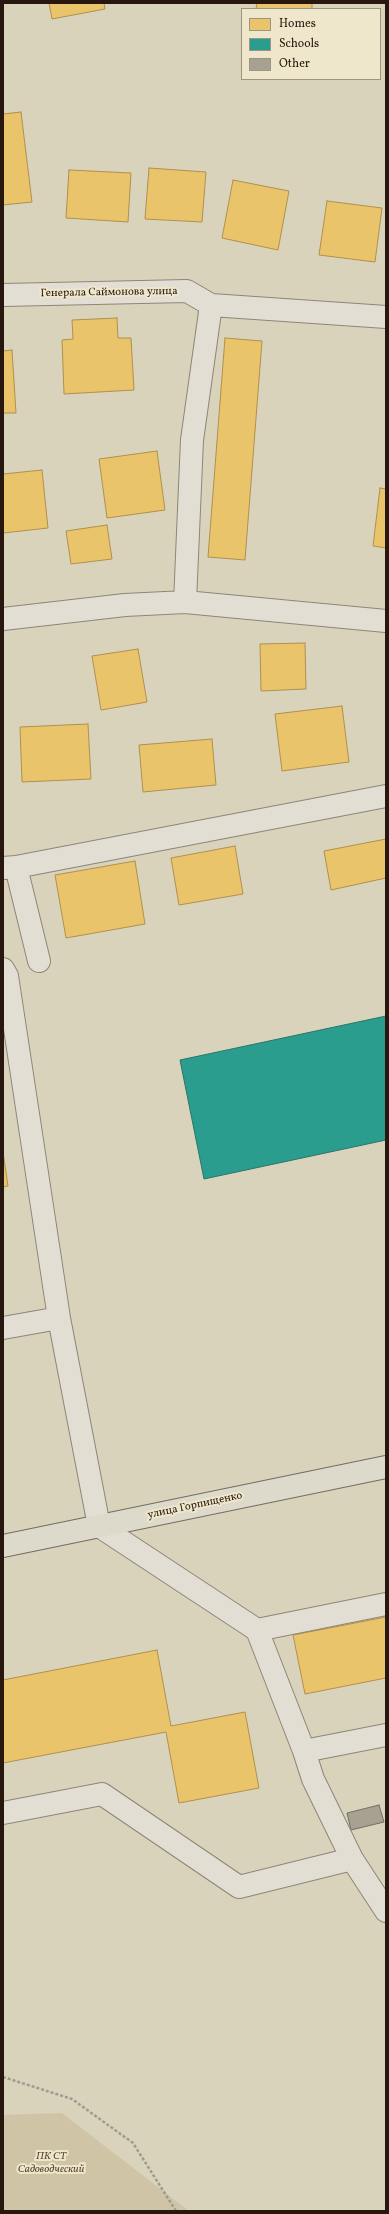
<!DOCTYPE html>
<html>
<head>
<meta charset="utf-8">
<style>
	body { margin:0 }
	#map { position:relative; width:389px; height:2214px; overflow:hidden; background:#dad3bc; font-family:Vollkorn,serif }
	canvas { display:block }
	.frame { position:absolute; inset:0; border:4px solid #27170e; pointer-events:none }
	.legend { position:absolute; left:241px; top:8px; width:140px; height:72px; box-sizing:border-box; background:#efe7cb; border:1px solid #9f947f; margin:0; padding:5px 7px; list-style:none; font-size:12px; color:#27170e }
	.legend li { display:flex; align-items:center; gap:8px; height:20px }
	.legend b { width:20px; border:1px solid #9f947f }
</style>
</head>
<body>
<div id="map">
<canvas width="389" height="2214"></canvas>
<div class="frame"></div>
<ul class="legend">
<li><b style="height:11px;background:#e9c46a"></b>Homes</li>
<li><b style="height:11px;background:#2a9d8f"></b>Schools</li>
<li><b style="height:11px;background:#a7a192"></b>Other</li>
</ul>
</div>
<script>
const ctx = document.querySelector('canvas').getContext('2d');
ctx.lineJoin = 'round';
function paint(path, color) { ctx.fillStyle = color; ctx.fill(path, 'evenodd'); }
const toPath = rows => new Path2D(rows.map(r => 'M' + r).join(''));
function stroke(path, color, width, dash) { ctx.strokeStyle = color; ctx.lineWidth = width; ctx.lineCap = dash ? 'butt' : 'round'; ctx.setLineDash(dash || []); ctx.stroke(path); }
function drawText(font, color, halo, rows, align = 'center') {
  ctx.font = font + ' Vollkorn,serif'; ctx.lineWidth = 4; ctx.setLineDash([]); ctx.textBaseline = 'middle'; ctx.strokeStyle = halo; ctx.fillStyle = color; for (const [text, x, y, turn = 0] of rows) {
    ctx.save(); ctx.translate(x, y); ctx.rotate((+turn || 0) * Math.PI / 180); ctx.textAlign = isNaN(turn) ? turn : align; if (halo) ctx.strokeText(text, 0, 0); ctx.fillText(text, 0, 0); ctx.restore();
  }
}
paint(toPath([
	[62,2113,189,2211,3,2211,3,2115]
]), '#cfc5a6');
const homes = toPath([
	[49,3,104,3,105,9,52,19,49,3],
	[257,3,312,3,312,9,256,9,257,3],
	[21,112,32,202,3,205,3,114,21,112],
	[149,168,206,172,202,222,145,219,149,168],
	[69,170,131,173,128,222,66,218,69,170],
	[233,180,289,191,278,250,222,238,233,180],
	[327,201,382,208,375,262,319,255,327,201],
	[117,318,118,338,131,338,134,390,64,394,62,340,73,339,72,320,117,318],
	[225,338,262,341,245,560,208,557,225,338],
	[12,350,16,413,3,413,3,351,12,350],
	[157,451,165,510,107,518,99,459,157,451],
	[42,470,48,528,3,533,3,474,42,470],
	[380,488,386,489,386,548,373,546,380,488],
	[107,525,112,559,71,564,66,531,107,525],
	[305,643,306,689,261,691,260,644,305,643],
	[138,649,147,702,101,710,92,656,138,649],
	[342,706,349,762,282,771,275,714,342,706],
	[88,724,91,779,22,782,20,727,88,724],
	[212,739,216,785,143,792,139,745,212,739],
	[386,839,386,878,331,890,324,851,386,839],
	[235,846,243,894,179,905,171,858,235,846],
	[135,861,145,924,66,938,55,875,135,861],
	[3,1152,8,1186,3,1187,3,1152],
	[386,1617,386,1678,305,1694,293,1635,386,1617],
	[157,1650,171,1726,245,1712,259,1788,179,1803,166,1732,3,1763,3,1680,157,1650]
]);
paint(homes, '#e9c46a');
stroke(homes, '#af904e', 1);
const schools = toPath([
	[386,1016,386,1140,204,1179,180,1060,386,1016]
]);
paint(schools, '#2a9d8f');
stroke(schools, '#297568', 1);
const building = toPath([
	[379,1805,384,1822,351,1830,347,1813,379,1805]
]);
paint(building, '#a7a192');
stroke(building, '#736d61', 1);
const minor = toPath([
	[3,295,187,291,211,305],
	[386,317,211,305,192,440,185,602,386,621],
	[3,619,125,605,185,602],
	[16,867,386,796],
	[3,868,16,867,39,961],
	[3,969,7,976,59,1318,99,1526,257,1630,304,1751,313,1779,352,1859,386,1911],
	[3,1328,59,1318],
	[257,1630,386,1604],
	[304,1751,386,1735],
	[3,1813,102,1794,239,1887,352,1859]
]);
const major = toPath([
	[3,1546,386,1467]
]);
stroke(minor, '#8c8678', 24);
stroke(major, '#736d61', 24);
stroke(toPath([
	[3,2077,72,2099,133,2143,176,2211]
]), '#9f9b91', 2.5, [3, 2]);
stroke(minor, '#e2ded3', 22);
stroke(major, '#ddd9cb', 22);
drawText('11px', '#27170e', '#efe7cb', [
	["Генерала Саймонова улица",109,293,-1],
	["улица Горпищенко",195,1506,-12]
]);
drawText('italic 11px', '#574836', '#efe7cb', [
	["ПК СТ",51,2157],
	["Садоводческий",51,2170]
]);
</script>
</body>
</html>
